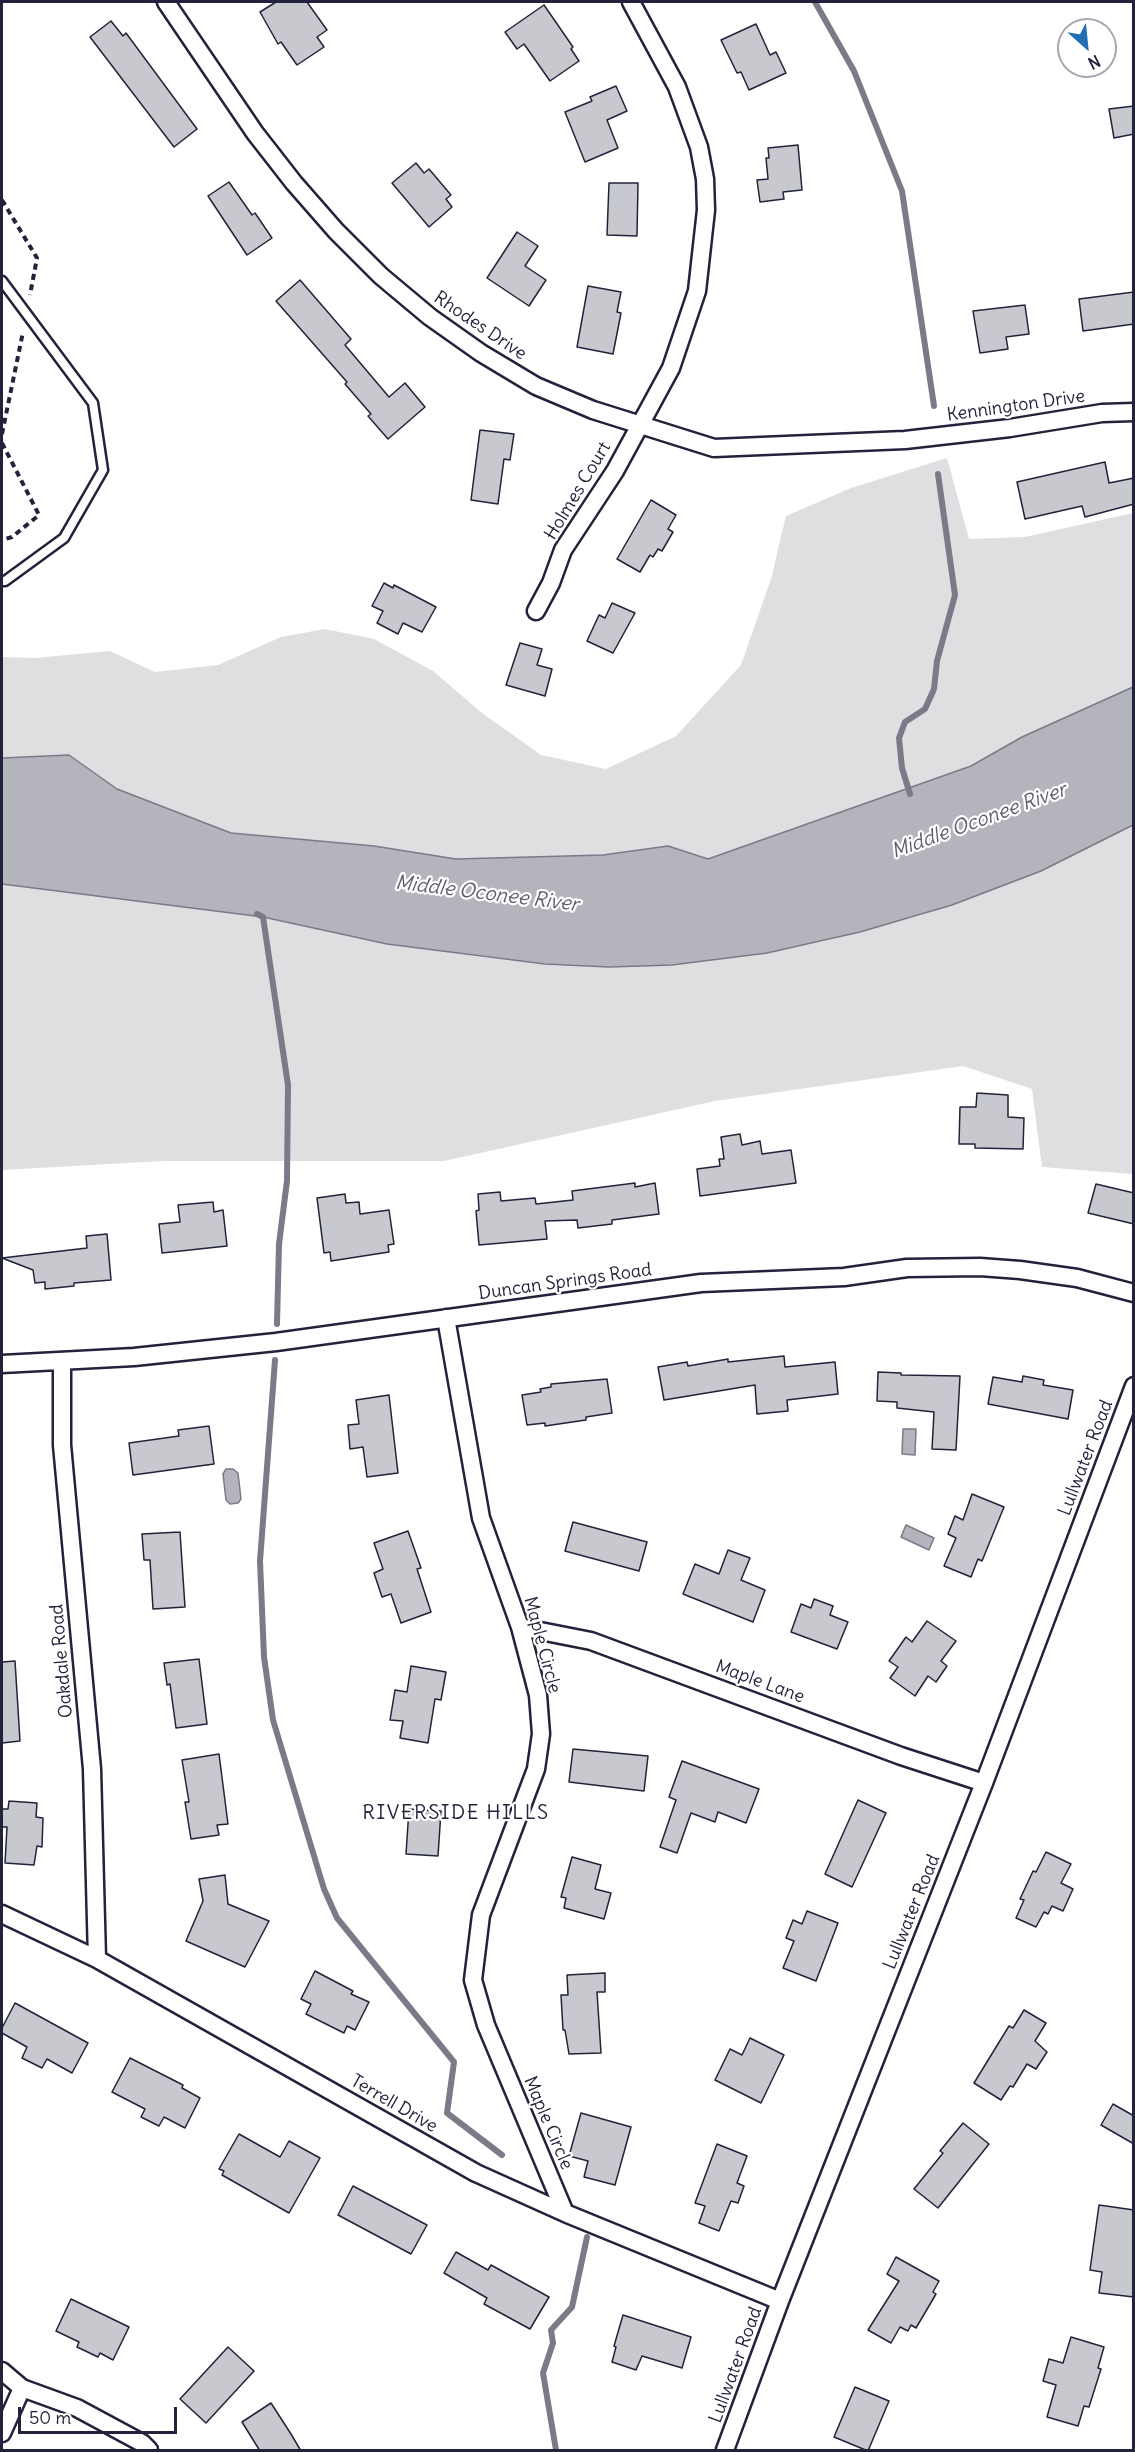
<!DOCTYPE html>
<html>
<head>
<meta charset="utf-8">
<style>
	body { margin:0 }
	#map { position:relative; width:1135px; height:2452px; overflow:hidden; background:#fff; font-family:Delius,sans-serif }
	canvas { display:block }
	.frame { position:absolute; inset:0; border:3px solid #22223b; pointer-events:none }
	.north { position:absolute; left:1057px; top:18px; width:60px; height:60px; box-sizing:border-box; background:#fff; border:2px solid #a7a7b1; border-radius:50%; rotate:153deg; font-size:16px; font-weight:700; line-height:24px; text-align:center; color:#22223b }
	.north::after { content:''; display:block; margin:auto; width:21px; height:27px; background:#1f6fb2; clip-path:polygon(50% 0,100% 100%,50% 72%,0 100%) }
	.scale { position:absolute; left:18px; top:2407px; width:159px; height:27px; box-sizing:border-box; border:3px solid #22223b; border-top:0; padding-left:8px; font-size:18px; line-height:21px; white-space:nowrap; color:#22223b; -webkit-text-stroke:4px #fff; paint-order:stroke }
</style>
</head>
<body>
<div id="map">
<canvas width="1135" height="2452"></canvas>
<div class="frame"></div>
<div class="north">N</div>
<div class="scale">50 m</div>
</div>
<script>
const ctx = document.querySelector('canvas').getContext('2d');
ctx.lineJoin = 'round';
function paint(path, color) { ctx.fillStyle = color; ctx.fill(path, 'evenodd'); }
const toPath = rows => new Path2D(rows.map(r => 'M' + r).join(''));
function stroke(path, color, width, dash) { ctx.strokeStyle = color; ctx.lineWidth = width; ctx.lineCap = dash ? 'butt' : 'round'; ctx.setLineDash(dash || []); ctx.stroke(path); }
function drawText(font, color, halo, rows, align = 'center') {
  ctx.font = font + ' Delius,sans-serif'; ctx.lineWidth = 4.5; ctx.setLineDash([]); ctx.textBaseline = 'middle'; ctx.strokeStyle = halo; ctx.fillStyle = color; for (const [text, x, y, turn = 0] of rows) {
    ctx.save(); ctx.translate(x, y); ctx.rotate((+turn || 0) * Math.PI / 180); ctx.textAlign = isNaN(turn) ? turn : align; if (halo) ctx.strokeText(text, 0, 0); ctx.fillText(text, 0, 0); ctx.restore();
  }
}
paint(toPath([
	[947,458,969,539,1025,537,1133,513,1133,687,1022,737,971,766,708,859,668,846,603,855,456,859,374,846,231,833,117,789,69,755,2,758,2,657,35,658,110,651,155,672,218,665,281,637,325,629,374,639,433,671,482,713,541,755,606,769,676,736,741,665,771,579,786,516,851,488],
	[1133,825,1133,1174,1042,1167,1032,1089,963,1066,715,1101,444,1161,163,1161,2,1170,2,884,263,917,356,938,482,957,577,966,672,965,767,953,830,940,922,915,1041,871]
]), '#dfdfe2');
const water = toPath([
	[1133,687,1133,825,1041,871,952,905,860,932,767,953,672,965,609,967,545,964,387,944,263,917,2,884,2,758,69,755,117,789,231,833,374,846,456,859,603,855,668,846,708,859,971,766,1022,737,1133,687],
	[903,1429,916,1429,915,1455,902,1454,903,1429],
	[226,1469,233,1469,238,1473,241,1499,238,1503,230,1504,226,1500,223,1474,226,1469],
	[906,1525,934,1538,929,1550,901,1537,906,1525]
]);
paint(water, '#b4b4bc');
stroke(water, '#7a7a88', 1.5);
stroke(toPath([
	[815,2,854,71,902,191,934,406],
	[910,794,902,768,899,738,905,722,925,709,934,689,937,661,955,595,938,474],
	[257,914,263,917,288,1085,287,1181,279,1244,277,1324],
	[275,1360,260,1561,264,1657,273,1720,324,1889,337,1918,454,2062,447,2113,502,2155],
	[556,2450,543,2373,553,2343,551,2330,572,2307,587,2237]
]), '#7a7a88', 6);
const building = toPath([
	[276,2,307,2,327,30,317,37,324,47,297,65,281,42,278,44,260,12,276,2],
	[544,5,573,47,571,49,579,61,550,81,524,44,517,49,505,32,544,5],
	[111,21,123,36,126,33,197,129,174,147,90,37,111,21],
	[756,24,770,55,776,52,786,73,749,90,741,72,737,73,721,40,756,24],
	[616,86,627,111,607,120,618,148,585,162,565,112,592,101,590,97,616,86],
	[1134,106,1134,134,1114,138,1109,109,1134,106],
	[798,145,802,190,783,192,784,199,760,202,757,180,768,179,766,158,769,158,768,148,798,145],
	[416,163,424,173,429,169,451,195,446,199,452,207,429,227,392,183,416,163],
	[229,182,252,215,255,213,272,238,247,255,208,196,229,182],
	[609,183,638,183,637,236,607,235,609,183],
	[517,232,538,246,525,266,546,280,529,306,487,278,517,232],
	[300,280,351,339,345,345,389,397,405,383,425,407,388,439,368,416,371,414,345,384,347,382,276,301,300,280],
	[588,286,621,292,617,312,621,313,613,354,577,347,588,286],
	[1134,292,1134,324,1083,331,1079,299,1134,292],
	[1025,305,1029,334,1006,337,1008,349,980,353,973,311,1025,305],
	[480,430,514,434,510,460,504,459,498,504,471,500,480,430],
	[1105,462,1109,483,1134,478,1134,504,1085,517,1082,506,1025,519,1017,482,1105,462],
	[651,500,676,515,668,529,673,532,662,551,658,549,653,557,650,555,640,572,617,559,651,500],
	[384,583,393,588,394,585,436,607,422,632,403,623,398,634,377,623,383,611,372,606,384,583],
	[612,603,635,613,613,653,587,641,599,615,605,618,612,603],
	[520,643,542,649,537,665,552,669,545,696,506,685,520,643],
	[977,1093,1008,1095,1008,1117,1024,1118,1023,1149,975,1148,975,1144,959,1144,960,1107,976,1107,977,1093],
	[740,1134,742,1145,760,1141,762,1154,791,1150,796,1183,700,1196,697,1169,720,1166,719,1159,724,1159,721,1137,740,1134],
	[635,1183,635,1187,655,1183,659,1214,612,1220,612,1224,578,1228,577,1220,545,1221,547,1239,479,1245,476,1211,479,1210,478,1194,500,1192,501,1201,535,1198,536,1204,573,1200,572,1191,635,1183],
	[1096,1184,1134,1193,1134,1224,1088,1213,1096,1184],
	[345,1194,346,1203,359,1202,360,1214,389,1210,394,1244,388,1245,389,1252,331,1261,330,1252,324,1253,317,1198,345,1194],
	[213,1202,214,1212,223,1210,227,1246,162,1253,159,1224,180,1222,178,1205,213,1202],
	[107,1234,111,1280,74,1283,74,1286,45,1289,45,1282,35,1283,33,1270,2,1258,87,1248,86,1236,107,1234],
	[784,1356,785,1367,835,1362,838,1394,787,1400,788,1411,757,1414,755,1385,664,1400,658,1367,687,1362,688,1366,728,1359,728,1362,784,1356],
	[878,1372,901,1373,901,1375,960,1376,956,1450,932,1449,934,1412,897,1408,897,1402,877,1401,878,1372],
	[1023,1376,1044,1380,1043,1385,1073,1390,1068,1419,988,1404,993,1377,1022,1382,1023,1376],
	[607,1379,612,1413,586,1417,586,1420,545,1426,545,1423,527,1425,522,1395,541,1392,540,1389,551,1387,551,1384,607,1379],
	[389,1395,398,1473,367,1477,363,1447,350,1449,348,1425,359,1424,356,1400,389,1395],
	[209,1426,214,1464,133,1475,129,1443,179,1436,178,1430,209,1426],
	[972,1494,1004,1507,982,1561,978,1559,971,1577,944,1566,956,1538,948,1534,955,1516,963,1520,972,1494],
	[573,1522,647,1542,639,1571,565,1551,573,1522],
	[408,1531,421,1568,417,1569,431,1612,401,1623,391,1594,382,1597,374,1573,383,1569,374,1543,408,1531],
	[180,1532,185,1607,153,1609,150,1560,144,1560,142,1534,180,1532],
	[728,1550,750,1558,741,1580,765,1590,753,1622,683,1594,695,1564,719,1574,728,1550],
	[814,1599,833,1606,830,1615,848,1622,837,1649,791,1632,801,1604,811,1608,814,1599],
	[927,1621,956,1641,941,1661,947,1666,936,1682,928,1676,915,1696,890,1678,898,1667,889,1661,906,1637,912,1642,927,1621],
	[199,1659,207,1724,176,1728,170,1684,167,1685,164,1663,199,1659],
	[15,1661,20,1741,2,1743,2,1662,15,1661],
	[411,1666,446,1672,441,1700,435,1699,428,1743,400,1738,403,1721,390,1720,395,1690,407,1692,411,1666],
	[573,1749,648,1756,644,1791,569,1782,573,1749],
	[219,1754,228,1824,217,1825,219,1835,191,1839,185,1802,189,1802,182,1760,219,1754],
	[682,1761,759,1789,746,1823,718,1812,715,1822,691,1813,677,1853,660,1847,676,1800,669,1797,682,1761],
	[858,1800,886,1813,852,1887,825,1874,858,1800],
	[9,1801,37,1803,36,1817,43,1818,42,1847,37,1846,34,1865,5,1863,7,1827,2,1827,2,1809,8,1809,9,1801],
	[409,1809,441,1811,438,1856,406,1854,409,1809],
	[1046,1852,1071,1864,1061,1883,1073,1889,1063,1911,1052,1906,1048,1914,1044,1912,1036,1927,1016,1918,1024,1900,1020,1899,1033,1871,1036,1872,1046,1852],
	[572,1857,601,1865,595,1889,611,1893,604,1919,564,1908,566,1898,561,1897,572,1857],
	[225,1875,228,1904,269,1921,245,1967,186,1941,203,1901,199,1879,225,1875],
	[807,1911,838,1923,816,1981,783,1968,794,1941,786,1938,793,1920,802,1924,807,1911],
	[315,1971,353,1991,351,1994,369,2002,355,2030,347,2026,344,2033,306,2014,311,2004,301,1999,315,1971],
	[605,1973,605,1992,597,1992,601,2053,569,2054,565,2030,563,2030,561,1995,568,1995,567,1975,605,1973],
	[15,2003,88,2043,72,2073,47,2059,42,2068,22,2058,27,2047,2,2033,2,2028,15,2003],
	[1024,2010,1046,2023,1035,2041,1047,2052,1036,2069,1027,2064,1013,2087,1010,2086,1001,2100,974,2083,1009,2026,1013,2028,1024,2010],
	[750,2038,784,2055,761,2103,715,2080,730,2049,742,2055,750,2038],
	[130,2058,183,2085,182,2088,200,2098,185,2128,164,2117,159,2126,141,2117,145,2109,112,2092,130,2058],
	[1113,2104,1134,2116,1134,2144,1101,2125,1113,2104],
	[581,2113,631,2127,615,2185,584,2177,588,2161,569,2156,581,2113],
	[963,2123,989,2144,938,2208,914,2189,943,2153,940,2151,963,2123],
	[239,2134,280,2157,289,2141,320,2158,289,2213,222,2175,224,2171,219,2169,239,2134],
	[717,2144,747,2156,737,2183,744,2186,738,2203,731,2201,719,2231,699,2223,705,2206,695,2203,717,2144],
	[353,2186,427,2225,411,2254,338,2215,353,2186],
	[1099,2205,1134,2210,1134,2297,1099,2293,1102,2272,1090,2270,1099,2205],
	[456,2252,488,2270,491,2265,549,2297,530,2329,484,2304,487,2298,444,2273,456,2252],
	[896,2257,939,2281,933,2292,936,2294,916,2328,911,2325,908,2331,900,2327,891,2343,868,2330,899,2281,887,2274,896,2257],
	[71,2299,129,2327,113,2360,100,2353,98,2357,77,2347,79,2342,56,2331,71,2299],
	[623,2315,691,2337,682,2368,642,2356,636,2370,612,2362,616,2347,614,2346,623,2315],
	[1071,2337,1104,2347,1098,2368,1101,2369,1089,2407,1084,2406,1078,2426,1047,2417,1056,2385,1043,2381,1049,2359,1063,2363,1071,2337],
	[228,2347,254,2371,206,2423,180,2399,228,2347],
	[855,2387,889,2401,868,2451,834,2437,855,2387],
	[271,2403,291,2434,301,2451,260,2451,242,2422,271,2403]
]);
paint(building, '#c8c8cf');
stroke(building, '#22223b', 1.5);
const service = toPath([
	[2,281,93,403,103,470,64,538,5,581,2,581]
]);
const minor = toPath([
	[166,2,255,133,294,183,336,231,381,276,430,317,481,353,536,386,593,410,714,448,905,440,1010,428,1102,413,1134,412],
	[536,611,551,583,563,550,615,471,671,368,697,291,706,210,705,179,699,147,677,87,631,2],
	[446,1318,481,1518,520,1627,538,1695,541,1734,536,1769,481,1915,473,1980,486,2025,565,2213],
	[62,1361,62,1445,92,1769,97,1959],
	[2,1364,134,1357,276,1342,701,1283,844,1277,907,1268,980,1267,1020,1270,1077,1278,1134,1293],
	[520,1627,591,1641,901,1756,984,1783],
	[2,1914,97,1959,476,2173,565,2213,780,2301],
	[2,2371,22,2388,77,2408,142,2443,149,2450],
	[2,2433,22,2388],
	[725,2450,780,2301,984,1783,1134,1386]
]);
stroke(service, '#22223b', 13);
stroke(minor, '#22223b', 21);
stroke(toPath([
	[2,200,37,258,30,295],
	[2,434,23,332],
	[2,443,39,515,12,537,2,540]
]), '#22223b', 4, [6, 4.5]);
stroke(service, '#fff', 8);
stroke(minor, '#fff', 16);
drawText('18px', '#22223b', '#fff', [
	["Rhodes Drive",480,326,34],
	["Kennington Drive",1016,406,-8],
	["Holmes Court",578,491,-59],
	["Duncan Springs Road",565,1282,-8],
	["Lullwater Road",1086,1458,-69],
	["Maple Circle",542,1645,75],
	["Oakdale Road",62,1661,-95],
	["Maple Lane",760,1682,20],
	["Lullwater Road",912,1912,-68],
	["Terrell Drive",394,2104,30],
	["Maple Circle",548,2123,67],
	["Lullwater Road",736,2365,-70]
]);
drawText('italic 20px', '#5c5c6f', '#fff', [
	["Middle Oconee River",979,821,-20],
	["Middle Oconee River",487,894,7]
]);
ctx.letterSpacing = '1.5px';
drawText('20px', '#22223b', '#fff', [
	["RIVERSIDE HILLS",456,1813]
]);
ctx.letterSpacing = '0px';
</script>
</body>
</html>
